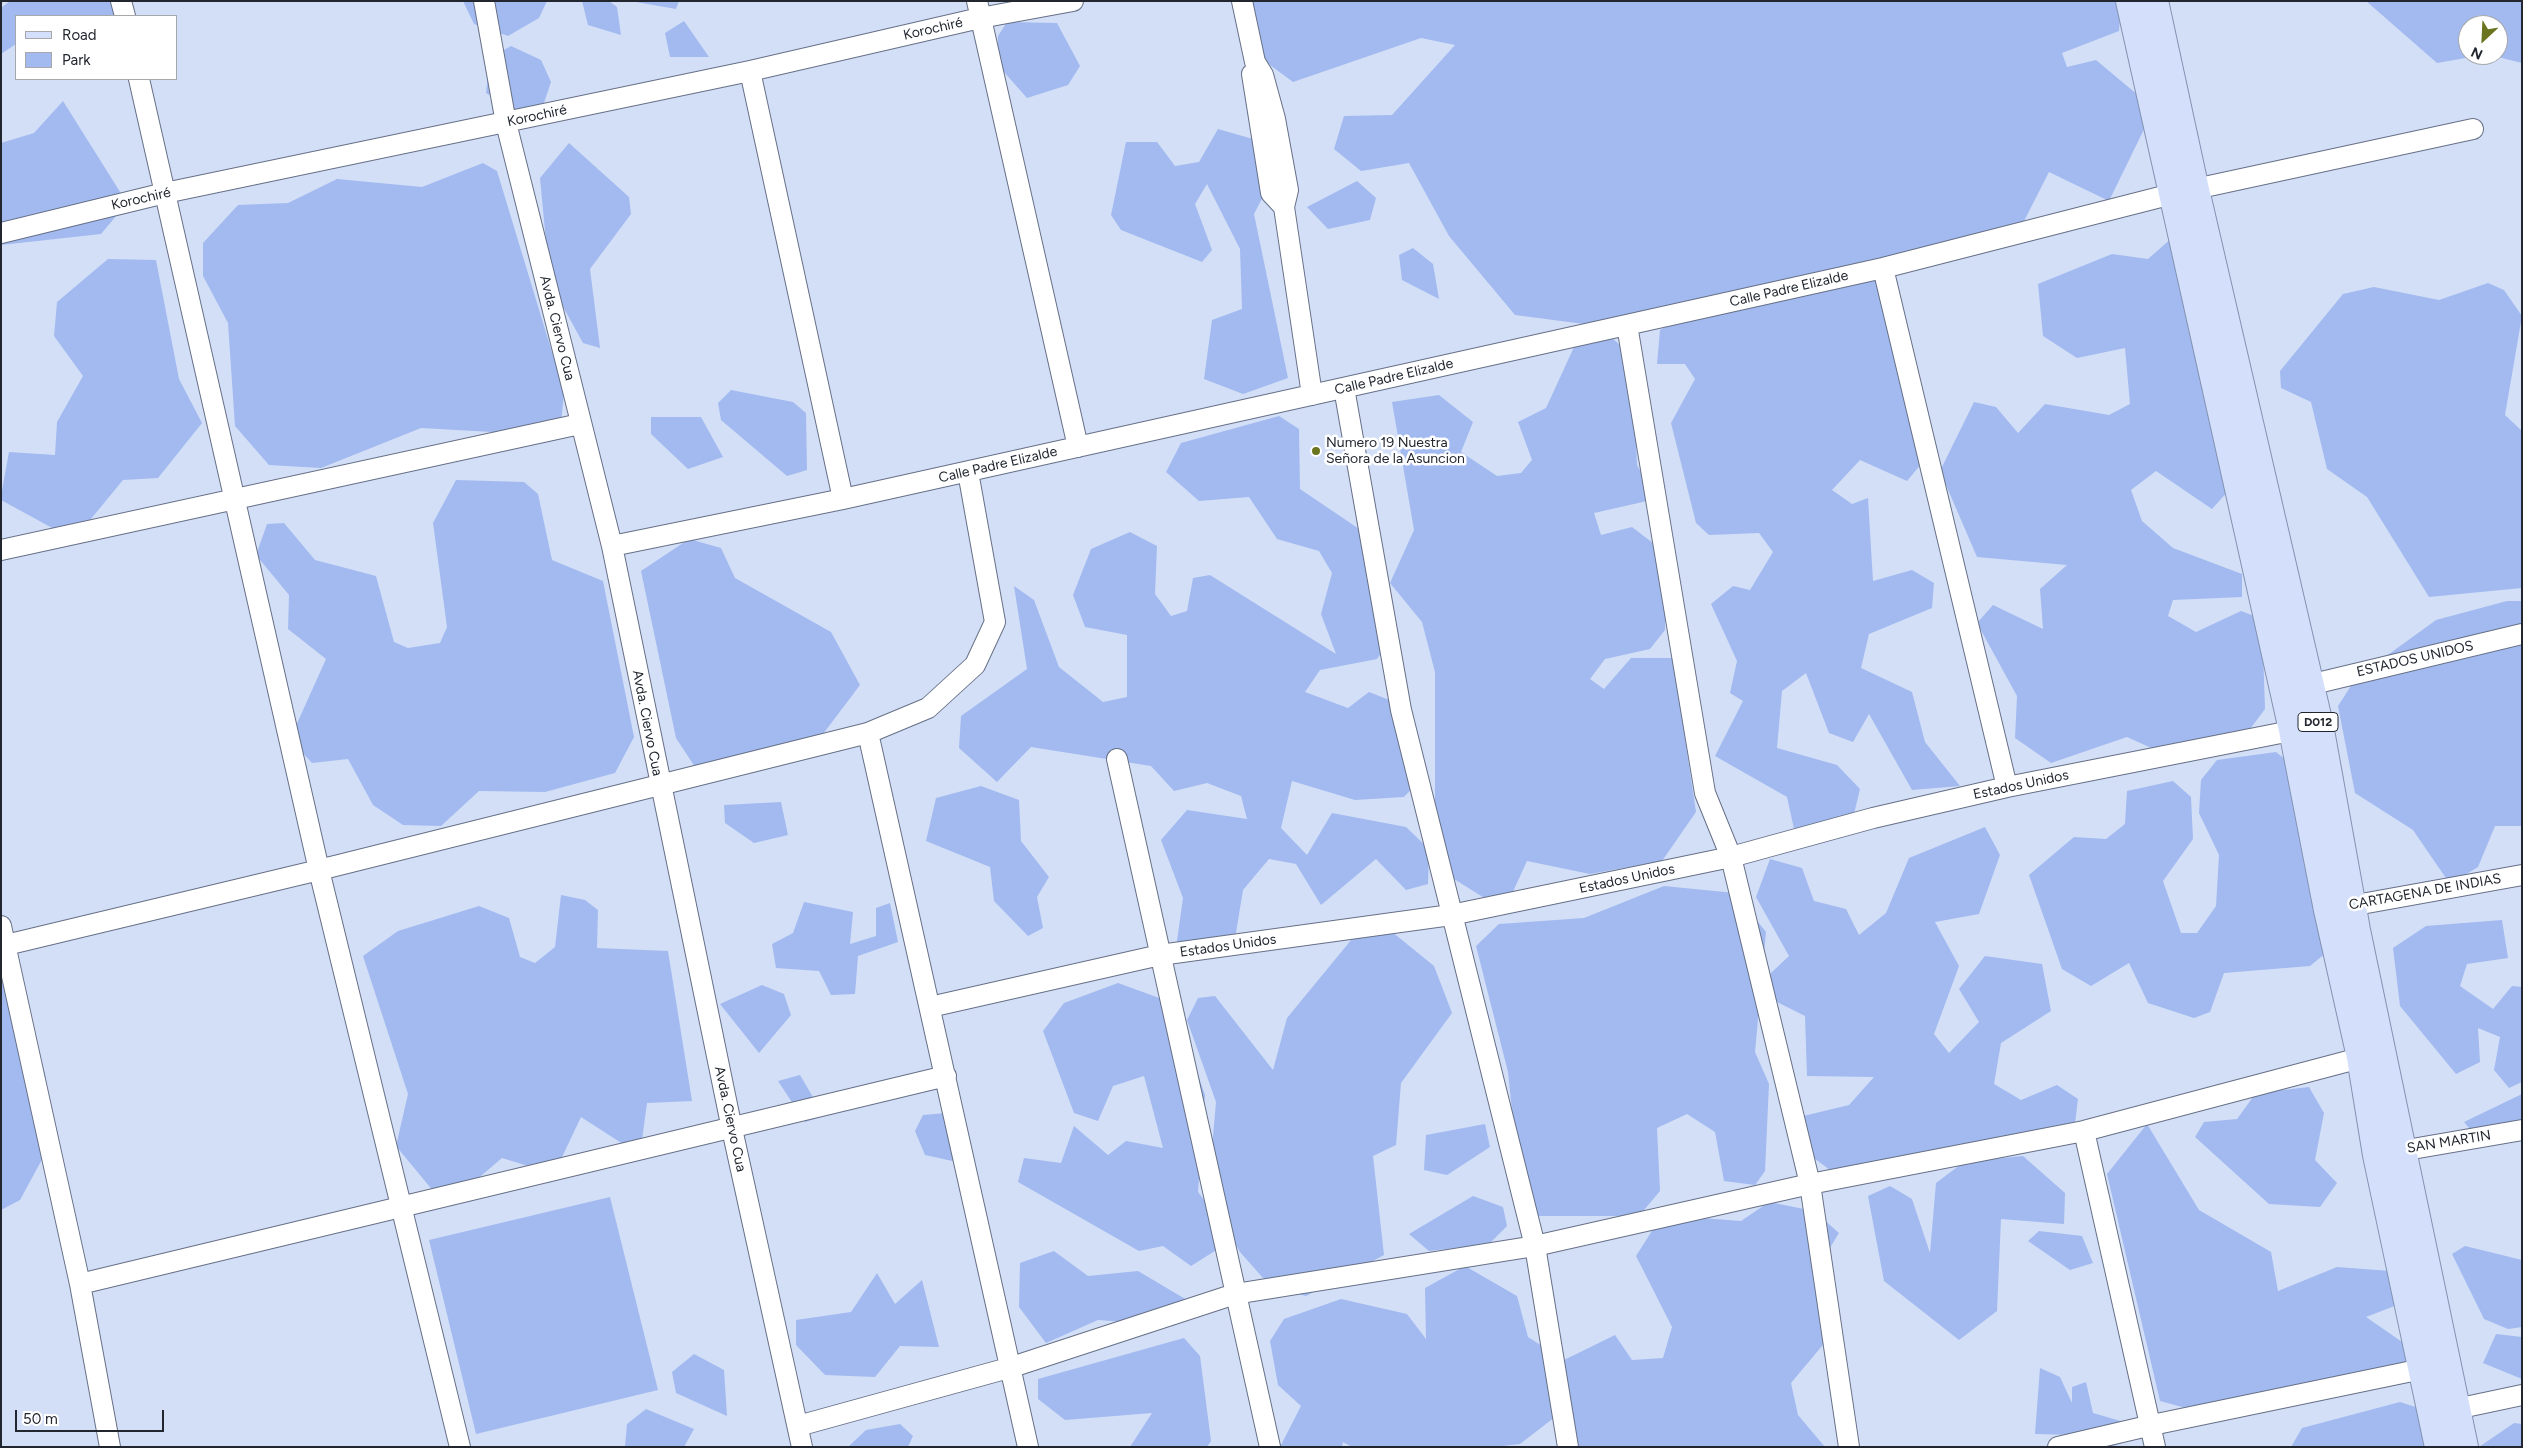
<!DOCTYPE html>
<html>
<head>
<meta charset="utf-8">
<style>
	body { margin:0 }
	#map { position:relative; width:2523px; height:1448px; overflow:hidden; background:#d3dff7; font-family:Figtree,sans-serif }
	canvas { display:block }
	.frame { position:absolute; inset:0; border:2px solid #21262f; pointer-events:none }
	.legend { position:absolute; left:15px; top:15px; width:162px; height:65px; box-sizing:border-box; background:#fff; border:1px solid #a6a8ac; margin:0; padding:6px 9px; list-style:none; font-size:15px; color:#21262f }
	.legend li { display:flex; align-items:center; gap:10px; height:25px }
	.legend b { width:25px; border:1px solid #a6a8ac }
	.north { position:absolute; left:2458px; top:15px; width:50px; height:50px; box-sizing:border-box; background:#fff; border:1px solid #a6a8ac; border-radius:50%; rotate:205deg; font-size:14px; font-weight:700; line-height:20px; text-align:center; color:#21262f }
	.north::after { content:''; display:block; margin:auto; width:18px; height:22px; background:#6a741e; clip-path:polygon(50% 0,100% 100%,50% 72%,0 100%) }
	.scale { position:absolute; left:15px; top:1410px; width:149px; height:22px; box-sizing:border-box; border:2px solid #21262f; border-top:0; padding-left:6px; font-size:15px; line-height:18px; white-space:nowrap; color:#21262f; -webkit-text-stroke:4px #fff; paint-order:stroke }
</style>
</head>
<body>
<div id="map">
<canvas width="2523" height="1448"></canvas>
<div class="frame"></div>
<ul class="legend">
<li><b style="height:6px;background:#d4e0fb"></b>Road</li>
<li><b style="height:14px;background:#a2baf0"></b>Park</li>
</ul>
<div class="north">N</div>
<div class="scale">50 m</div>
</div>
<script>
const ctx = document.querySelector('canvas').getContext('2d');
ctx.lineJoin = 'round';
function paint(path, color) { ctx.fillStyle = color; ctx.fill(path, 'evenodd'); }
const toPath = rows => new Path2D(rows.map(r => 'M' + r).join(''));
function stroke(path, color, width, dash) { ctx.strokeStyle = color; ctx.lineWidth = width; ctx.lineCap = dash ? 'butt' : 'round'; ctx.setLineDash(dash || []); ctx.stroke(path); }
function drawText(font, color, halo, rows, align = 'center') {
  ctx.font = font + ' Figtree,sans-serif'; ctx.lineWidth = 5; ctx.setLineDash([]); ctx.textBaseline = 'middle'; ctx.strokeStyle = halo; ctx.fillStyle = color; for (const [text, x, y, turn = 0] of rows) {
    ctx.save(); ctx.translate(x, y); ctx.rotate((+turn || 0) * Math.PI / 180); ctx.textAlign = isNaN(turn) ? turn : align; if (halo) ctx.strokeText(text, 0, 0); ctx.fillText(text, 0, 0); ctx.restore();
  }
}
paint(toPath([
	[10,1,121,1,121,16,16,16,16,44,1,54,1,8],
	[463,1,547,1,539,18,508,36,474,24],
	[582,1,609,1,617,7,621,35,588,25],
	[630,1,679,1,676,9],
	[1247,1,2121,1,2119,31,2062,53,2067,67,2096,60,2145,101,2150,117,2109,201,2049,172,2021,227,1884,260,1898,282,1892,314,1922,463,1907,481,1860,460,1832,490,1852,504,1868,498,1873,581,1912,570,1934,583,1932,608,1869,634,1861,668,1912,692,1925,742,1960,786,1912,790,1869,714,1853,742,1829,733,1806,673,1782,691,1777,748,1837,765,1860,789,1854,814,1794,829,1787,797,1715,756,1743,701,1730,693,1737,661,1711,604,1733,586,1750,590,1773,552,1759,533,1709,535,1696,523,1671,423,1695,379,1685,364,1657,364,1660,330,1725,294,1584,324,1515,315,1449,236,1409,163,1361,171,1334,149,1344,116,1392,115,1455,45,1421,38,1293,82,1251,51],
	[2366,1,2522,1,2522,63,2490,55,2498,55,2498,25,2468,25,2468,55,2483,55,2437,63],
	[684,21,709,57,670,57,665,33],
	[1007,22,1057,23,1080,66,1068,85,1027,98,997,64,998,36],
	[511,46,541,60,551,82,542,109,525,115,486,93,490,58],
	[63,101,127,203,101,234,1,245,1,143,34,133],
	[1218,129,1288,149,1254,214,1288,378,1243,394,1204,379,1212,320,1242,309,1240,249,1207,184,1195,204,1212,250,1202,262,1121,230,1111,215,1126,142,1157,142,1175,166,1199,162],
	[569,143,629,197,631,214,590,269,600,348,583,343,550,283,540,178],
	[483,163,497,171,564,392,561,424,546,435,421,428,321,468,269,465,235,426,228,323,203,276,203,243,238,205,288,203,337,179,422,187],
	[1357,181,1376,198,1370,220,1328,229,1307,207],
	[2173,237,2202,300,2188,331,2210,347,2240,478,2212,509,2156,471,2131,490,2142,521,2173,548,2242,574,2242,597,2173,600,2168,616,2196,632,2241,611,2262,619,2265,709,2244,737,2167,755,2127,737,2051,763,2015,738,2017,696,1977,623,1993,605,2043,629,2040,589,2067,565,1977,557,1940,471,1974,402,1996,407,2018,433,2045,404,2109,415,2130,404,2125,348,2077,358,2043,336,2038,284,2112,254,2148,259],
	[1413,248,1433,264,1439,299,1402,280,1399,255],
	[108,259,156,260,179,379,202,423,158,478,123,480,81,531,65,535,1,500,1,496,9,452,55,455,57,422,83,376,54,336,57,302],
	[2488,283,2504,290,2522,316,2505,415,2522,431,2522,588,2429,597,2367,497,2327,469,2311,402,2281,388,2280,371,2343,294,2374,287,2439,300],
	[1601,328,1633,357,1637,465,1656,499,1594,513,1601,535,1632,527,1666,553,1665,630,1650,649,1605,659,1590,679,1604,689,1631,658,1673,658,1696,812,1662,861,1590,874,1527,861,1510,898,1486,899,1446,874,1435,850,1435,672,1422,622,1390,583,1414,530,1392,402,1439,395,1473,422,1461,452,1497,476,1521,473,1532,460,1518,422,1546,408,1580,334],
	[731,390,793,402,806,413,807,470,787,476,721,420,718,403],
	[1279,416,1299,429,1300,489,1374,539,1387,645,1377,659,1320,670,1305,692,1348,708,1369,692,1392,701,1422,778,1404,797,1355,800,1292,781,1281,828,1307,855,1332,813,1406,827,1429,849,1428,884,1406,890,1376,859,1321,905,1296,864,1269,859,1243,890,1235,939,1198,961,1176,948,1183,898,1161,840,1187,810,1247,819,1241,796,1207,783,1174,791,1151,766,1031,747,997,782,959,748,961,716,1027,669,1014,586,1034,600,1059,667,1103,702,1127,697,1127,635,1085,627,1073,595,1091,549,1130,532,1157,546,1155,594,1171,616,1187,611,1193,578,1210,575,1336,654,1321,614,1332,573,1319,551,1277,539,1249,497,1199,501,1166,472,1181,443],
	[651,417,701,417,723,457,688,469,651,434],
	[456,480,524,482,538,494,552,560,603,581,634,737,615,773,545,792,479,791,441,826,403,825,373,805,348,759,312,763,290,739,326,659,288,629,289,595,256,555,267,524,284,523,315,560,376,576,394,642,408,648,440,643,447,627,433,523],
	[689,539,721,548,735,578,831,632,860,685,823,734,695,767,676,738,641,571],
	[2507,601,2522,601,2522,826,2495,826,2478,867,2450,884,2413,830,2355,793,2338,706,2356,678,2436,620],
	[2276,752,2295,767,2343,939,2310,966,2224,973,2210,1012,2194,1018,2148,1003,2129,963,2091,986,2062,969,2029,875,2074,837,2106,839,2125,824,2127,791,2173,781,2191,797,2193,839,2163,881,2181,933,2197,933,2216,906,2219,855,2199,813,2201,780,2217,760],
	[981,786,1019,800,1021,841,1049,877,1037,897,1043,928,1028,936,994,901,990,867,926,841,936,798],
	[781,802,788,835,754,843,725,823,724,805],
	[1985,827,2000,855,1979,914,1935,922,1959,966,1934,1034,1949,1053,1979,1022,1959,989,1985,956,2042,964,2051,1011,2001,1043,1994,1084,2021,1100,2057,1085,2078,1099,2075,1123,1907,1167,1830,1170,1795,1144,1795,1118,1849,1105,1874,1077,1807,1076,1805,1016,1769,998,1771,973,1789,956,1756,897,1770,859,1802,868,1814,901,1846,909,1859,935,1886,913,1909,858],
	[1664,886,1735,893,1766,932,1755,1052,1769,1084,1765,1171,1755,1185,1724,1181,1715,1132,1687,1114,1657,1128,1660,1191,1639,1216,1523,1216,1508,1072,1476,946,1499,924,1584,918],
	[561,895,585,900,598,910,597,948,668,951,692,1101,647,1103,640,1155,581,1117,554,1174,502,1158,469,1186,434,1192,396,1146,408,1094,363,956,398,931,479,906,509,918,520,957,535,963,555,947],
	[804,902,853,912,850,944,876,936,876,908,890,903,898,942,858,956,855,994,831,995,819,971,776,968,772,944,793,933],
	[2502,920,2508,958,2467,964,2460,986,2493,1009,2512,986,2522,987,2522,1082,2509,1088,2494,1070,2500,1037,2478,1028,2480,1062,2456,1074,2400,1006,2393,948,2426,926],
	[1386,927,1434,966,1452,1013,1401,1083,1396,1145,1373,1156,1384,1255,1306,1296,1271,1287,1240,1252,1208,1194,1216,1102,1187,1020,1198,998,1215,996,1273,1070,1287,1018,1361,928],
	[1,942,45,1073,52,1141,20,1200,1,1210],
	[1118,983,1173,1003,1205,1095,1198,1192,1222,1224,1218,1249,1191,1266,1163,1246,1139,1251,1018,1182,1024,1158,1061,1163,1074,1126,1108,1155,1126,1141,1163,1148,1144,1076,1113,1086,1098,1121,1074,1113,1043,1031,1064,1003],
	[762,985,784,994,791,1015,759,1053,720,1004],
	[800,1075,824,1116,805,1122,778,1081],
	[2309,1087,2324,1113,2315,1160,2337,1183,2320,1207,2269,1204,2195,1137,2204,1122,2237,1119,2256,1093],
	[2522,1094,2522,1140,2479,1140,2464,1122],
	[946,1113,957,1162,925,1155,915,1131,923,1115],
	[1485,1124,1490,1147,1447,1175,1424,1170,1426,1135],
	[2147,1124,2199,1210,2271,1252,2278,1291,2337,1267,2404,1272,2410,1300,2366,1317,2418,1353,2389,1385,2319,1379,2290,1401,2226,1419,2160,1401,2107,1174],
	[2023,1156,2065,1193,2064,1224,2001,1219,1997,1311,1959,1340,1884,1281,1868,1196,1890,1186,1912,1199,1930,1253,1936,1183,1964,1162],
	[1473,1196,1503,1207,1507,1226,1489,1244,1429,1251,1409,1234],
	[610,1197,658,1390,476,1434,429,1240],
	[1769,1202,1814,1211,1839,1233,1817,1269,1832,1334,1791,1383,1798,1415,1825,1447,1579,1447,1560,1362,1615,1335,1632,1360,1663,1358,1672,1327,1636,1256,1662,1215,1741,1221],
	[2039,1231,2082,1236,2093,1263,2070,1270,2028,1241],
	[2465,1246,2522,1260,2522,1327,2508,1329,2484,1319,2452,1254],
	[1054,1251,1088,1276,1138,1271,1187,1300,1174,1326,1098,1320,1046,1343,1019,1307,1020,1263],
	[1465,1266,1517,1296,1528,1337,1553,1353,1555,1417,1520,1444,1494,1447,1352,1447,1343,1442,1342,1447,1280,1447,1301,1406,1278,1385,1270,1341,1284,1319,1341,1299,1407,1314,1426,1339,1425,1288],
	[877,1273,895,1304,922,1280,939,1347,900,1346,875,1377,825,1375,796,1345,796,1320,851,1312],
	[2496,1334,2522,1337,2522,1379,2483,1363],
	[1184,1338,1200,1356,1211,1441,1207,1447,1130,1447,1152,1413,1065,1420,1038,1399,1038,1379],
	[694,1354,724,1370,727,1416,676,1393,672,1372],
	[2040,1368,2060,1377,2072,1403,2072,1387,2086,1382,2093,1413,2124,1422,2123,1443,2110,1447,2093,1447,2077,1435,2035,1434],
	[2400,1402,2437,1414,2451,1447,2291,1447,2302,1428],
	[646,1409,694,1429,684,1447,625,1447,627,1424],
	[2514,1423,2522,1424,2522,1447,2479,1447],
	[900,1424,913,1436,908,1447,848,1447,866,1430]
]), '#a2baf0');
const minor = toPath([
	[121,1,125,16],
	[484,1,506,123,612,546,732,1129,802,1447],
	[977,1,1078,447],
	[1242,1,1255,62,1263,75,1275,119,1288,190,1284,207,1312,395],
	[750,71,843,499],
	[1252,74,1271,193,1284,207],
	[139,79,319,870,460,1447],
	[1,233,165,193,750,71,980,18,1073,1],
	[1883,268,2007,787],
	[1627,325,1705,793,1731,857,1810,1184,1849,1447],
	[1344,388,1401,710,1535,1246,1568,1447],
	[612,546,843,499,1883,268,2172,194,2473,129],
	[1,550,580,424],
	[2309,685,2522,634],
	[868,733,1028,1447],
	[1117,759,1270,1447],
	[2339,908,2522,875],
	[1,926,80,1284,110,1447],
	[6,945,319,870,868,733,928,708,975,665,995,622,968,472],
	[930,1007,1160,955,1451,915,1731,857,1873,818,2007,787,2306,728],
	[2084,1131,2155,1447],
	[2389,1153,2522,1130],
	[80,1284,946,1076],
	[2456,1409,2522,1395],
	[798,1426,1012,1367,1235,1294,1535,1246,1810,1184,2084,1131,2375,1054],
	[2058,1447,2152,1425,2422,1369]
]);
const primary = toPath([
	[2130,1,2293,730,2328,910,2361,1057,2377,1155,2439,1447],
	[2154,1,2195,190,2319,725,2356,930,2464,1447]
]);
stroke(minor, '#667086', 22);
stroke(primary, '#8392b2', 30);
stroke(minor, '#fff', 20);
stroke(primary, '#d4e0fb', 28);
for (const [x, y, r, color] of [
	[1316,451,5,"#6a741e"]
]) { const dot = new Path2D(); dot.arc(x, y, r, 0, 2 * Math.PI); ctx.fillStyle = color; ctx.fill(dot); stroke(dot, '#fff', 2); }
for (const [x, y, w] of [
	[2318,722,40]
]) { const box = new Path2D(); box.roundRect(x - w / 2, y - 9.5, w, 19, 4); ctx.fillStyle = '#fff'; ctx.fill(box); stroke(box, '#21262f', 1); }
drawText('bold 12px', '#21262f', null, [
	["D012",2318,722]
]);
drawText('14px', '#21262f', '#fff', [
	["Korochiré",933,29,-13],
	["Korochiré",537,116,-12],
	["Korochiré",141,199,-13],
	["Calle Padre Elizalde",1789,289,-13],
	["Avda. Ciervo Cua",557,328,76],
	["Calle Padre Elizalde",1394,377,-13],
	["Calle Padre Elizalde",998,465,-13],
	["ESTADOS UNIDOS",2415,659,-13],
	["Avda. Ciervo Cua",647,723,79],
	["Estados Unidos",2021,785,-12],
	["Estados Unidos",1627,879,-12],
	["CARTAGENA DE INDIAS",2425,892,-10],
	["Estados Unidos",1228,946,-8],
	["Avda. Ciervo Cua",730,1119,78],
	["SAN MARTIN",2449,1142,-9]
]);
drawText('14px', '#21262f', '#fff', [
	["Numero 19 Nuestra",1326,443],
	["Señora de la Asuncion",1326,459]
], 'left');
</script>
</body>
</html>
